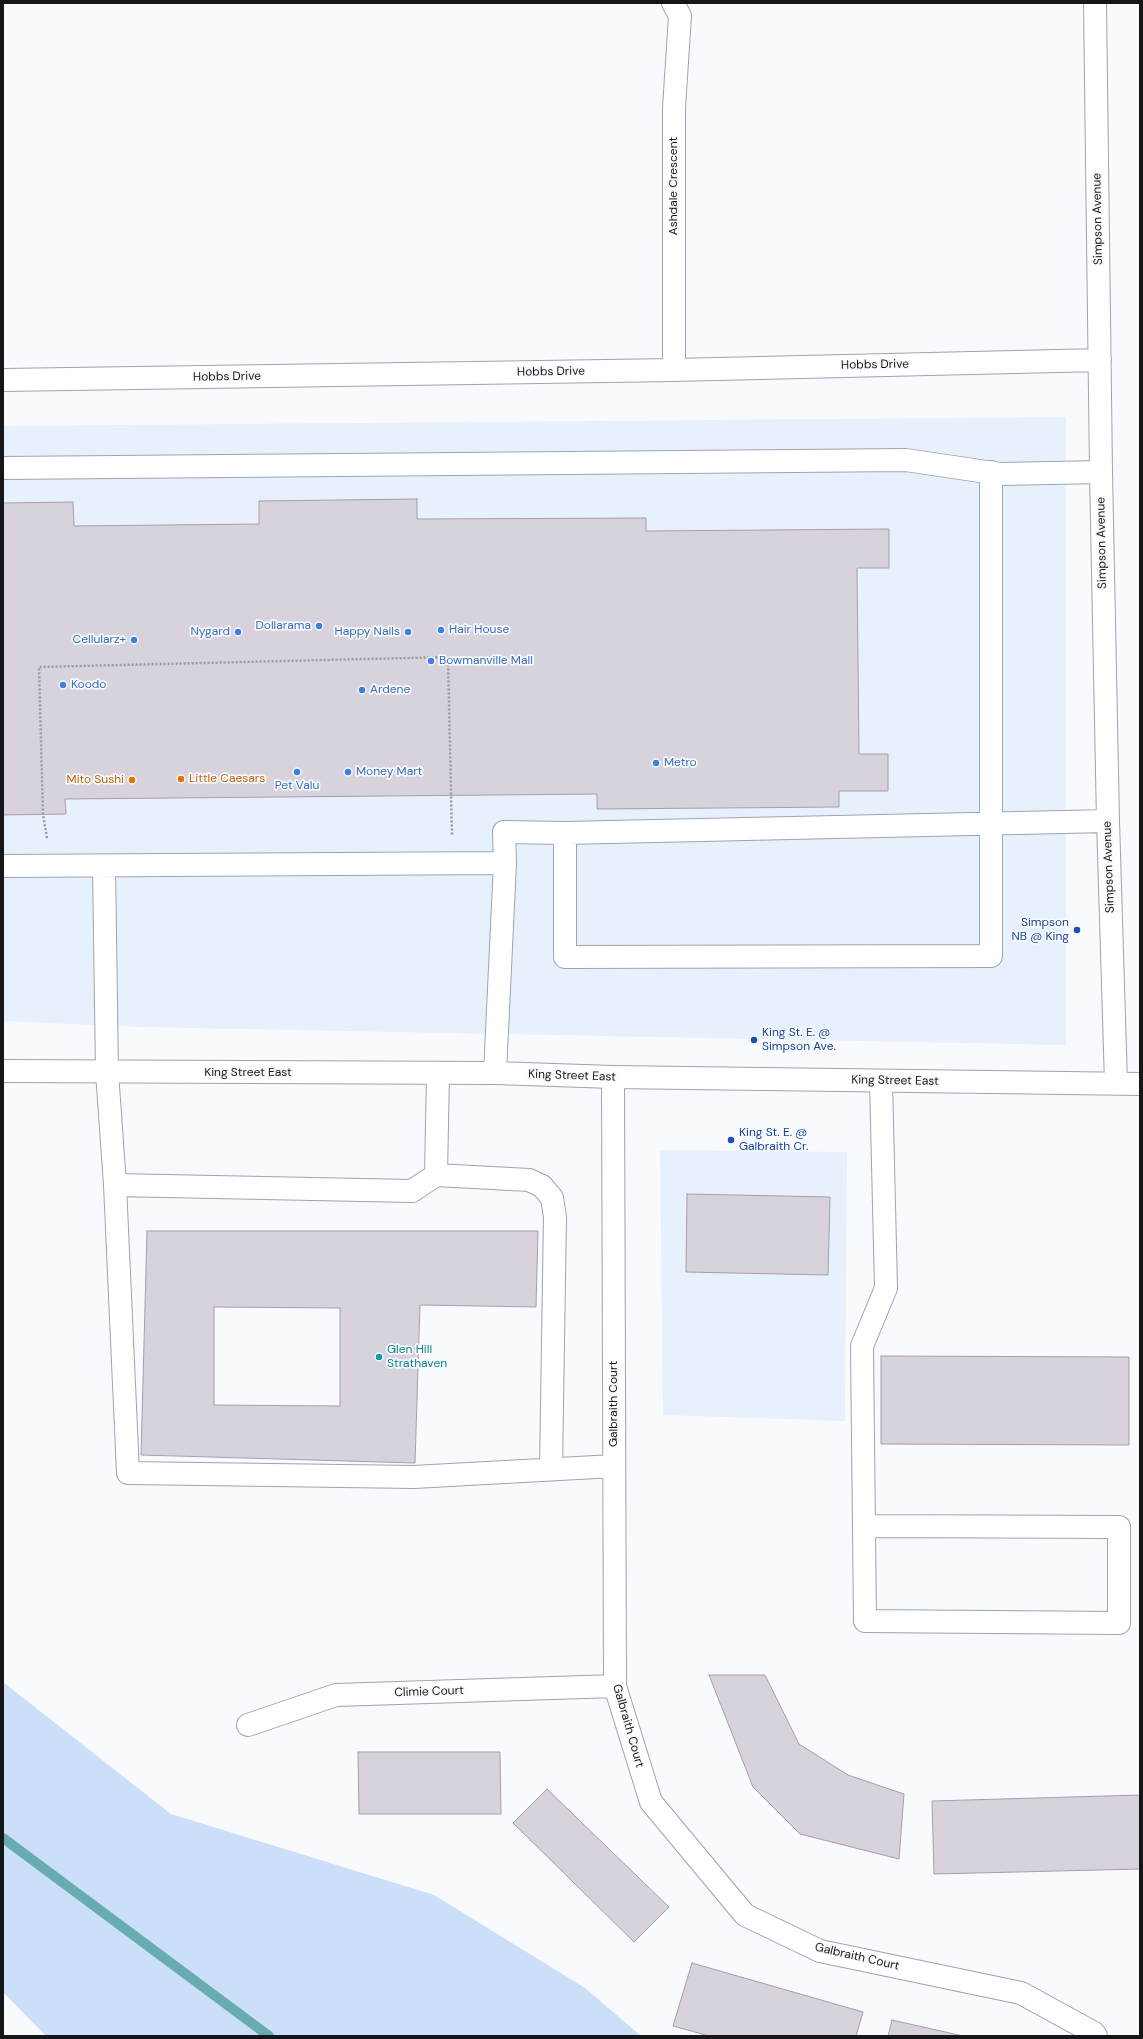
<!DOCTYPE html>
<html>
<head>
<meta charset="utf-8">
<style>
	body { margin:0 }
	#map { position:relative; width:1143px; height:2039px; overflow:hidden; background:#f8fafe; font-family:"DM Sans",sans-serif }
	canvas { display:block }
	.frame { position:absolute; inset:0; border:4px solid #141619; pointer-events:none }
</style>
</head>
<body>
<div id="map">
<canvas width="1143" height="2039"></canvas>
<div class="frame"></div>
</div>
<script>
const ctx = document.querySelector('canvas').getContext('2d');
ctx.lineJoin = 'round';
function paint(path, color) { ctx.fillStyle = color; ctx.fill(path, 'evenodd'); }
const toPath = rows => new Path2D(rows.map(r => 'M' + r).join(''));
function stroke(path, color, width, dash) { ctx.strokeStyle = color; ctx.lineWidth = width; ctx.lineCap = dash ? 'butt' : 'round'; ctx.setLineDash(dash || []); ctx.stroke(path); }
function drawText(font, color, halo, rows, align = 'center') {
  ctx.font = font + ' "DM Sans",sans-serif'; ctx.lineWidth = 3.5; ctx.setLineDash([]); ctx.textBaseline = 'middle'; ctx.strokeStyle = halo; ctx.fillStyle = color; for (const [text, x, y, turn = 0] of rows) {
    ctx.save(); ctx.translate(x, y); ctx.rotate((+turn || 0) * Math.PI / 180); ctx.textAlign = isNaN(turn) ? turn : align; if (halo) ctx.strokeText(text, 0, 0); ctx.fillText(text, 0, 0); ctx.restore();
  }
}
paint(toPath([
	[1066,417,1066,1045,139,1027,3,1021,3,426],
	[660,1150,847,1152,845,1421,663,1415]
]), '#e7f1fd');
paint(toPath([
	[3,1682,171,1814,434,1895,585,1988,641,2036,46,2036,3,1992]
]), '#cbdff9');
stroke(toPath([
	[3,1838,269,2036]
]), '#69acb0', 10);
const building = toPath([
	[417,499,417,519,646,518,646,531,889,529,889,568,857,568,859,754,888,754,888,791,839,791,839,807,597,809,597,794,65,799,66,814,3,815,3,503,73,502,74,526,259,524,259,501,417,499],
	[687,1194,830,1197,828,1275,686,1272,687,1194],
	[147,1231,538,1231,536,1307,420,1305,415,1463,141,1455,147,1231],
	[214,1307,340,1308,340,1406,214,1405,214,1307],
	[881,1356,1129,1357,1129,1445,881,1444,881,1356],
	[709,1675,765,1675,799,1744,848,1775,904,1794,899,1859,800,1834,753,1787,709,1675],
	[358,1752,500,1752,501,1814,359,1814,358,1752],
	[547,1789,669,1907,634,1942,513,1823,547,1789],
	[1140,1795,1140,1869,934,1874,932,1801,1140,1795],
	[692,1963,863,2012,856,2036,709,2036,673,2026,692,1963],
	[892,2020,963,2036,888,2036,892,2020]
]);
paint(building, '#d8d2dc');
stroke(building, '#a59fa8', 1);
const minor = toPath([
	[673,3,680,16,674,108,674,370],
	[1095,3,1101,472,1108,821,1116,1083],
	[3,380,674,370,1100,360],
	[3,468,906,460,1000,474,1101,472],
	[565,833,565,957,991,956,991,472],
	[3,866,505,863,504,832,565,833,1108,821],
	[104,866,107,1072,115,1185,412,1191,436,1175,529,1180,542,1186,552,1198,555,1217,551,1469],
	[495,1073,505,863],
	[613,1077,615,1686,651,1802,745,1915,820,1951,1021,1993,1094,2033,1096,2036],
	[436,1175,438,1073],
	[115,1185,128,1473,414,1477,614,1466],
	[865,1526,1119,1527,1119,1623,865,1621,862,1346,886,1288,881,1081],
	[248,1725,336,1695,615,1686]
]);
const major = toPath([
	[3,1071,495,1073,613,1077,1140,1084]
]);
stroke(minor, '#9ea4ad', 24);
stroke(major, '#9ea4ad', 24);
stroke(toPath([
	[47,838,43,815,39,667,448,657,452,836]
]), '#989a9e', 2.5, [2, 2]);
stroke(minor, '#fff', 22);
stroke(major, '#fff', 22);
for (const [x, y, r, color] of [
	[319,626,4,"#3f7fe0"],
	[441,630,4,"#3f7fe0"],
	[238,632,4,"#3f7fe0"],
	[408,632,4,"#3f7fe0"],
	[134,640,4,"#3f7fe0"],
	[431,661,4,"#3f7fe0"],
	[63,685,4,"#3f7fe0"],
	[362,690,4,"#3f7fe0"],
	[656,763,4,"#3f7fe0"],
	[297,772,4,"#3f7fe0"],
	[348,772,4,"#3f7fe0"],
	[181,779,4,"#e8710a"],
	[132,780,4,"#e8710a"],
	[1077,930,4,"#1a4fb4"],
	[754,1040,4,"#1a4fb4"],
	[731,1140,4,"#1a4fb4"],
	[379,1357,4,"#0f9aa8"]
]) { const dot = new Path2D(); dot.arc(x, y, r, 0, 2 * Math.PI); ctx.fillStyle = color; ctx.fill(dot); stroke(dot, '#f8fafe', 1.5); }
drawText('12px', '#141619', '#f8fafe', [
	["Ashdale Crescent",674,186,-90],
	["Simpson Avenue",1098,219,-91],
	["Hobbs Drive",875,365,-1],
	["Hobbs Drive",551,372,-1],
	["Hobbs Drive",227,377,-1],
	["Simpson Avenue",1102,543,-91],
	["Simpson Avenue",1109,867,-92],
	["King Street East",248,1073],
	["King Street East",572,1076,2],
	["King Street East",895,1081,1],
	["Galbraith Court",614,1404,-90],
	["Climie Court",429,1692,-2],
	["Galbraith Court",628,1726,74],
	["Galbraith Court",857,1957,13]
]);
drawText('12px', '#366cbe', '#f8fafe', [
	["Dollarama",311,626,"right"],
	["Hair House",449,630],
	["Nygard",230,632,"right"],
	["Happy Nails",400,632,"right"],
	["Cellularz+",126,640,"right"],
	["Bowmanville Mall",439,661],
	["Koodo",71,685],
	["Ardene",370,690],
	["Metro",664,763],
	["Money Mart",356,772],
	["Pet Valu",297,786,"center"]
], 'left');
drawText('12px', '#c56008', '#f8fafe', [
	["Little Caesars",189,779],
	["Mito Sushi",124,780,"right"]
], 'left');
drawText('12px', '#164399', '#f8fafe', [
	["Simpson",1069,923,"right"],
	["NB @ King",1069,937,"right"],
	["King St. E. @",762,1033],
	["Simpson Ave.",762,1047],
	["King St. E. @",739,1133],
	["Galbraith Cr.",739,1147]
], 'left');
drawText('12px', '#0d838f', '#f8fafe', [
	["Glen Hill",387,1350],
	["Strathaven",387,1364]
], 'left');
</script>
</body>
</html>
